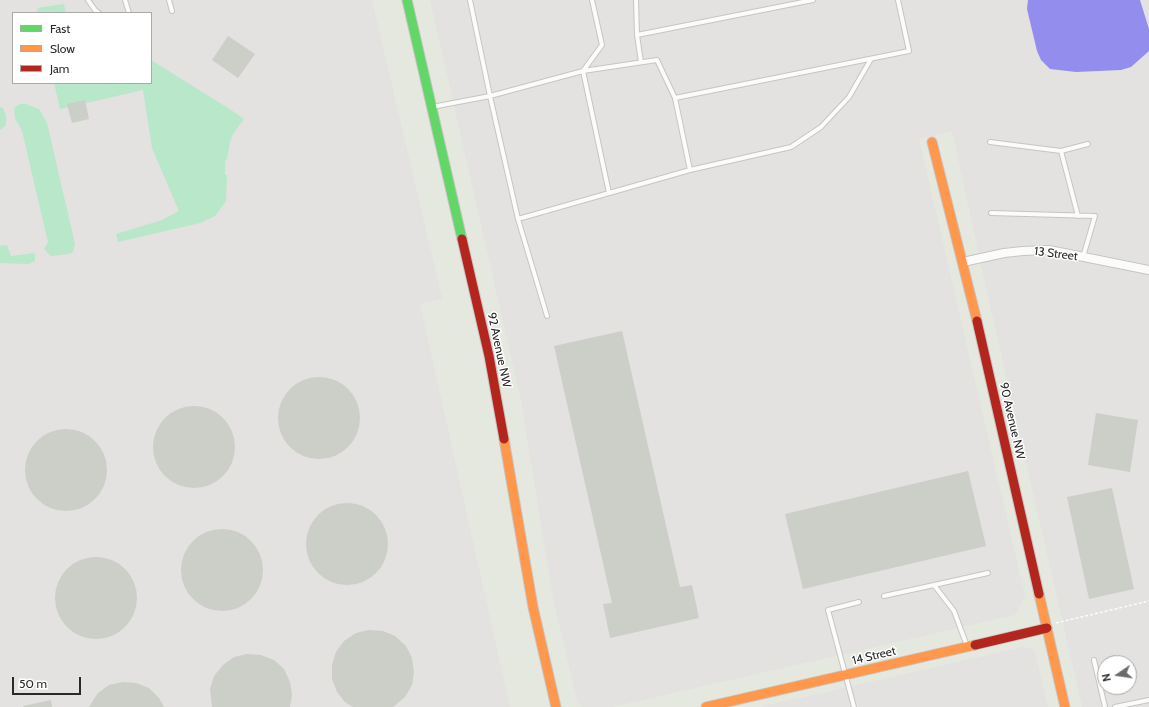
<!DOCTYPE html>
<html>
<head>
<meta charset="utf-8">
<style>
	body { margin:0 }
	#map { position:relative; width:1149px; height:707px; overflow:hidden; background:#e5e8de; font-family:Cabin,sans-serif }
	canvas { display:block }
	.legend { position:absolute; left:12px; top:12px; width:140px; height:72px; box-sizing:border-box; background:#fff; border:1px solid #a9a9a9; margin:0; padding:5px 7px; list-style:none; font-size:12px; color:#292929 }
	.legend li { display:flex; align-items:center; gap:8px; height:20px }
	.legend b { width:20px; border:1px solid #a9a9a9 }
	.north { position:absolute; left:1097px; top:655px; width:40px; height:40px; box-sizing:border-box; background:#fff; border:1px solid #a9a9a9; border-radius:50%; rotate:257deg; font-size:11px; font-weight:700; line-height:16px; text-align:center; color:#292929 }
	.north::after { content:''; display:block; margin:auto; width:14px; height:18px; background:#6b6c68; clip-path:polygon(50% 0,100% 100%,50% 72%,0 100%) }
	.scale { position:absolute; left:12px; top:677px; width:69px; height:18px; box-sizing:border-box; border:2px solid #292929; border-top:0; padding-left:5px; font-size:12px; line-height:14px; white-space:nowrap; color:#292929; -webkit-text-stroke:3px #fff; paint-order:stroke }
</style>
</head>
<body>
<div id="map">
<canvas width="1149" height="707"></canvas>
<ul class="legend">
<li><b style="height:5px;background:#63d668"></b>Fast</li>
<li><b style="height:5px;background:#ff974d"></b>Slow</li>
<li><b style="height:5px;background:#b3261e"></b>Jam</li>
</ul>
<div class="north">N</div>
<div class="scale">50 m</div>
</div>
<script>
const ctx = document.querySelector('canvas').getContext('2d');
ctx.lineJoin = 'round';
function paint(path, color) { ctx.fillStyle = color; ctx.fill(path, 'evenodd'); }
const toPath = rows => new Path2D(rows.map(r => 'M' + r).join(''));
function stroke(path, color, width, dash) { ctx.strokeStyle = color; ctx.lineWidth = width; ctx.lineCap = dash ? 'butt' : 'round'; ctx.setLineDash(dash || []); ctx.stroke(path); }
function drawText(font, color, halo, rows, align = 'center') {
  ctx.font = font + ' Cabin,sans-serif'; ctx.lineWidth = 3; ctx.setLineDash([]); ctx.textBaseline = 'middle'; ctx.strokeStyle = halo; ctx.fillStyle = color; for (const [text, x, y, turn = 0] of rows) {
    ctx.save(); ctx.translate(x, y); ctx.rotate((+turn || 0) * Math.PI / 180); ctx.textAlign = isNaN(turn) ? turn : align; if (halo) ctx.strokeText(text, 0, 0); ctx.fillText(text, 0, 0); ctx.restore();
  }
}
paint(toPath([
	[0,0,372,0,442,298,420,304,510,707,0,707],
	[13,13,151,13,151,83,13,83],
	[430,0,1149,0,1149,707,1082,707,986,288,952,131,919,139,1025,596,1015,615,612,707,583,707,578,704,553,599,521,401],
	[1105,663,1129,663,1129,687,1105,687],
	[1023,647,1031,648,1035,653,1048,707,760,707]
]), '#e4e1e1');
paint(toPath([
	[64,4,66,13,38,13,37,8],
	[151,60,228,108,244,119,233,134,230,142,227,159,225,161,225,175,227,175,226,201,215,216,200,223,118,242,116,234,162,220,179,211,152,148,143,90,60,109,54,83,151,83],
	[20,104,26,104,39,109,47,123,75,244,73,252,68,254,51,256,44,249,48,242,22,131,15,118,14,110,15,107],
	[0,107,3,108,6,115,6,125,0,130],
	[7,245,11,256,35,253,35,261,28,264,0,263,0,246]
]), '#b8e7ca');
paint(toPath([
	[1028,0,1140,0,1149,29,1149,51,1131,67,1121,70,1076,72,1050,69,1041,60,1037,51,1027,9]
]), '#938eed');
paint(toPath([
	[228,36,255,54,238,78,212,60],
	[85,100,89,119,72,123,67,104],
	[622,331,680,587,692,585,699,618,610,638,603,604,612,603,554,346],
	'278 418a41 41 0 1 1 82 0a41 41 0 1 1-82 0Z',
	'153 447a41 41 0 1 1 82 0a41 41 0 1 1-82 0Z',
	[1096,413,1138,420,1130,472,1088,465],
	'25 470a41 41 0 1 1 82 0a41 41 0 1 1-82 0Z',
	[968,471,986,546,803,589,785,514],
	[1112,488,1134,589,1089,599,1067,497],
	'306 544a41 41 0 1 1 82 0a41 41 0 1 1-82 0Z',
	'181 570a41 41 0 1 1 82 0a41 41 0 1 1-82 0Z',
	'55 598a41 41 0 1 1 82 0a41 41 0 1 1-82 0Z',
	[369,630,383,631,395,636,406,646,412,658,414,672,412,685,405,697,393,707,353,707,345,702,337,692,332,679,332,665,336,652,344,641,356,633],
	[247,654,261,655,274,660,284,669,290,682,292,695,290,707,212,707,210,689,214,676,223,665,234,657],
	[123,682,136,683,149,688,159,698,164,707,89,707,98,693,109,685],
	[51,700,52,707,23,707,23,706]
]), '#cccec8');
const lane = toPath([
	[88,0,95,10,99,13],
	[125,0,129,13],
	[169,0,172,11],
	[592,0,602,45,583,71,609,193],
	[636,0,637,35,641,62],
	[637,35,813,0],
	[675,98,909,51,898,0],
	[432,107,490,96,518,219,690,170,675,98,657,60,583,71,490,96,470,0],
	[990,142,1061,151],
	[690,170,791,147,821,127,849,97,871,59],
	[991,213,1095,216,1083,257],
	[1078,216,1061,151,1088,144],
	[518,219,547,316],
	[884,596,934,585],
	[967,646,954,611,934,585,988,573],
	[1094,660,1105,707],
	[854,707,828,610,859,602],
	[1115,707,1149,700]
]);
const street = toPath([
	[963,262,1004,253,1023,251,1049,250,1149,270]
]);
const fast = toPath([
	[407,0,462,239]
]);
const slow = toPath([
	[932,142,977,321],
	[504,439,533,607,556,707],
	[1039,594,1065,707],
	[706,707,975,645]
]);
const jam = toPath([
	[462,239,489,356,504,439],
	[977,321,1039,594],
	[975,645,1047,628]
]);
stroke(lane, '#c6c5c4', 6);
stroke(street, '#c6c5c4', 10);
stroke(fast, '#c6c5c4', 11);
stroke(slow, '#c6c5c4', 11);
stroke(jam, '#c6c5c4', 11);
stroke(toPath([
	[1056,623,1149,601]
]), '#fbfcfa', 1.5, [3, 2]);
stroke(lane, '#fbfcfa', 4);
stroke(street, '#fbfcfa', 8);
stroke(fast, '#63d668', 9);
stroke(slow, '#ff974d', 9);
stroke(jam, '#b3261e', 9);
drawText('12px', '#292929', '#fff', [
	["13 Street",1056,254,7],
	["92 Avenue NW",499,350,78],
	["90 Avenue NW",1012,421,77],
	["14 Street",874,656,-13]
]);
</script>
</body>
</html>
